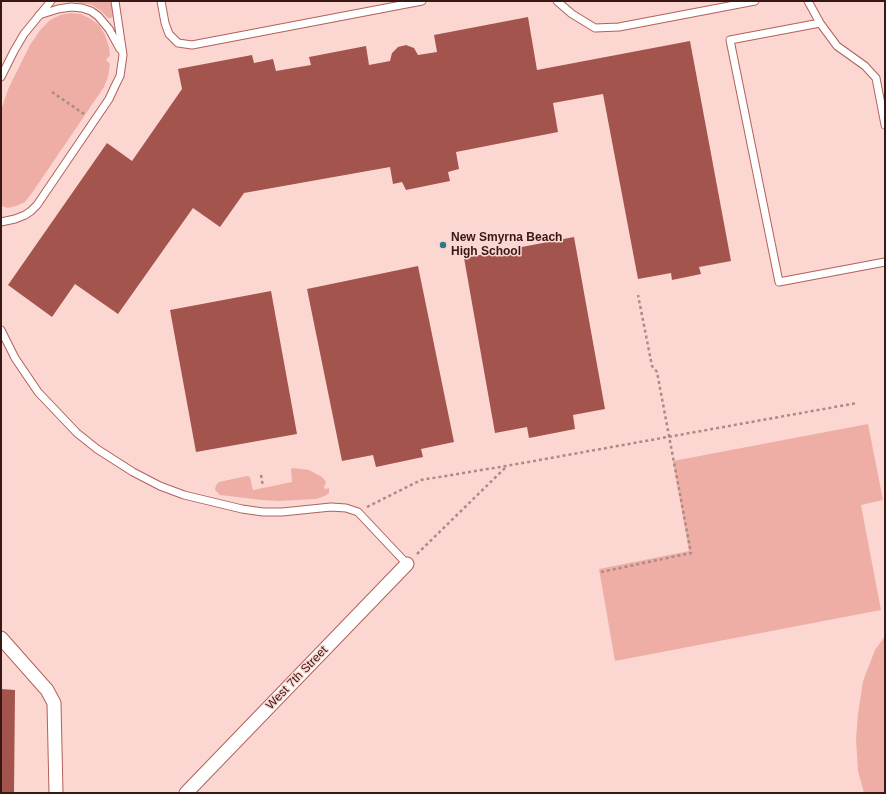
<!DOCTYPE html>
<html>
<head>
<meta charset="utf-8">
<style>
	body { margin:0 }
	#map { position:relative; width:886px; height:794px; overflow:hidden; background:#fcd7d2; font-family:Helvetica,sans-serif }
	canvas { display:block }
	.frame { position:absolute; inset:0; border:2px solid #381714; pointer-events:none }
</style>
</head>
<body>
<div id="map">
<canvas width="886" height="794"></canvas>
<div class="frame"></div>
</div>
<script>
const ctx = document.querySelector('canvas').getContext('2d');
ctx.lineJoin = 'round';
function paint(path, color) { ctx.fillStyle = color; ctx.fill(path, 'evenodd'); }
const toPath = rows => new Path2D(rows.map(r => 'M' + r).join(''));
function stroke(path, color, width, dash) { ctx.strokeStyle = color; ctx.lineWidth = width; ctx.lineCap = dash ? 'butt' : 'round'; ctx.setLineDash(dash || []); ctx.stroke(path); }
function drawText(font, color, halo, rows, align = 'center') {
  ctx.font = font + ' Helvetica,sans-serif'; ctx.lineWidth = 3; ctx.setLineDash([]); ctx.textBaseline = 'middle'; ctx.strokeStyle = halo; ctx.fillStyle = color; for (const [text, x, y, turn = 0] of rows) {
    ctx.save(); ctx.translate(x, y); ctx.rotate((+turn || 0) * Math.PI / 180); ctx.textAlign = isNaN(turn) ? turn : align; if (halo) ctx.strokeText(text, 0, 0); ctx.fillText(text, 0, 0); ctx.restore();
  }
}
paint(toPath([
	[69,1,111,1,113,17,110,18,108,18,101,11,92,5],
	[71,13,81,14,91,19,99,25,105,35,109,47,110,55,106,60,110,64,108,77,104,87,32,193,25,202,16,206,8,208,1,206,1,110,9,87,30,45,41,29,50,20,60,15],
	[868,424,883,500,861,505,881,610,615,661,599,569,689,551,673,461],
	[293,468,309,470,322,477,326,482,324,487,325,489,329,488,329,493,325,496,316,499,279,501,262,500,220,495,215,490,216,485,219,482,247,476,250,477,253,490,292,482,291,469],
	[885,636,885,793,864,793,858,771,856,739,858,714,863,681,875,650]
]), '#eeaea6');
paint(toPath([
	[528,17,537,70,690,41,731,261,699,267,701,274,672,280,671,273,638,279,603,94,553,103,558,132,456,152,459,169,448,172,450,181,406,190,402,182,393,184,390,167,244,193,220,227,193,208,118,314,75,284,52,317,8,285,107,143,132,161,182,89,178,69,252,55,254,63,273,59,276,71,311,65,309,57,366,46,369,65,390,61,392,53,398,47,406,45,414,48,418,55,437,52,434,35],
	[574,237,605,409,573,415,575,429,529,438,527,427,495,433,464,258],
	[418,266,454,442,421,449,423,457,376,467,373,455,342,461,307,289],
	[271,291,297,434,196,452,170,310],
	[1,689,15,690,14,793,1,793]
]), '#a2544d');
const lane = toPath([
	[161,1,165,23,169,34,178,43,192,45,422,1],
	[557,1,572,14,595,28,619,27,755,1],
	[808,1,820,23,837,46,865,66,876,78,885,125],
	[39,15,58,9,71,7,82,8,91,11,98,16,109,29,120,49],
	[820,23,730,40,779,282,885,262],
	[1,77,14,51,24,34,51,1],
	[1,222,15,219,25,215,31,211,37,205,109,99,115,86,120,76,123,55,115,1],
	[1,330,15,358,38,392,77,433,97,449,133,472,160,486,184,495,242,509,263,512,282,512,331,507,346,508,358,512,407,564]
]);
const street = toPath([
	[1,638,47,690,54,703,56,793],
	[186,793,407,564]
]);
stroke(lane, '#b16159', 9);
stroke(street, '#b16159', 15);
stroke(toPath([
	[52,92,84,114],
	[261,475,263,487],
	[367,507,421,480,506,466,857,403],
	[417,554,506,467],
	[601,572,691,553,657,372,652,366,638,295]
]), '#ad8a86', 2.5, [3, 3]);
stroke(lane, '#fff', 7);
stroke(street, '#fff', 13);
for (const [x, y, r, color] of [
	[443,245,4,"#317982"]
]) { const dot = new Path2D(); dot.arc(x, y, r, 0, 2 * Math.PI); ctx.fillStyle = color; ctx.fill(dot); stroke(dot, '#fcd7d2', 1.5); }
drawText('bold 12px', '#381714', '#fcd7d2', [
	["New Smyrna Beach",451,238],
	["High School",451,252]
], 'left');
drawText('12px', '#381714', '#fcd7d2', [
	["West 7th Street",297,678,-46]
]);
</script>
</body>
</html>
